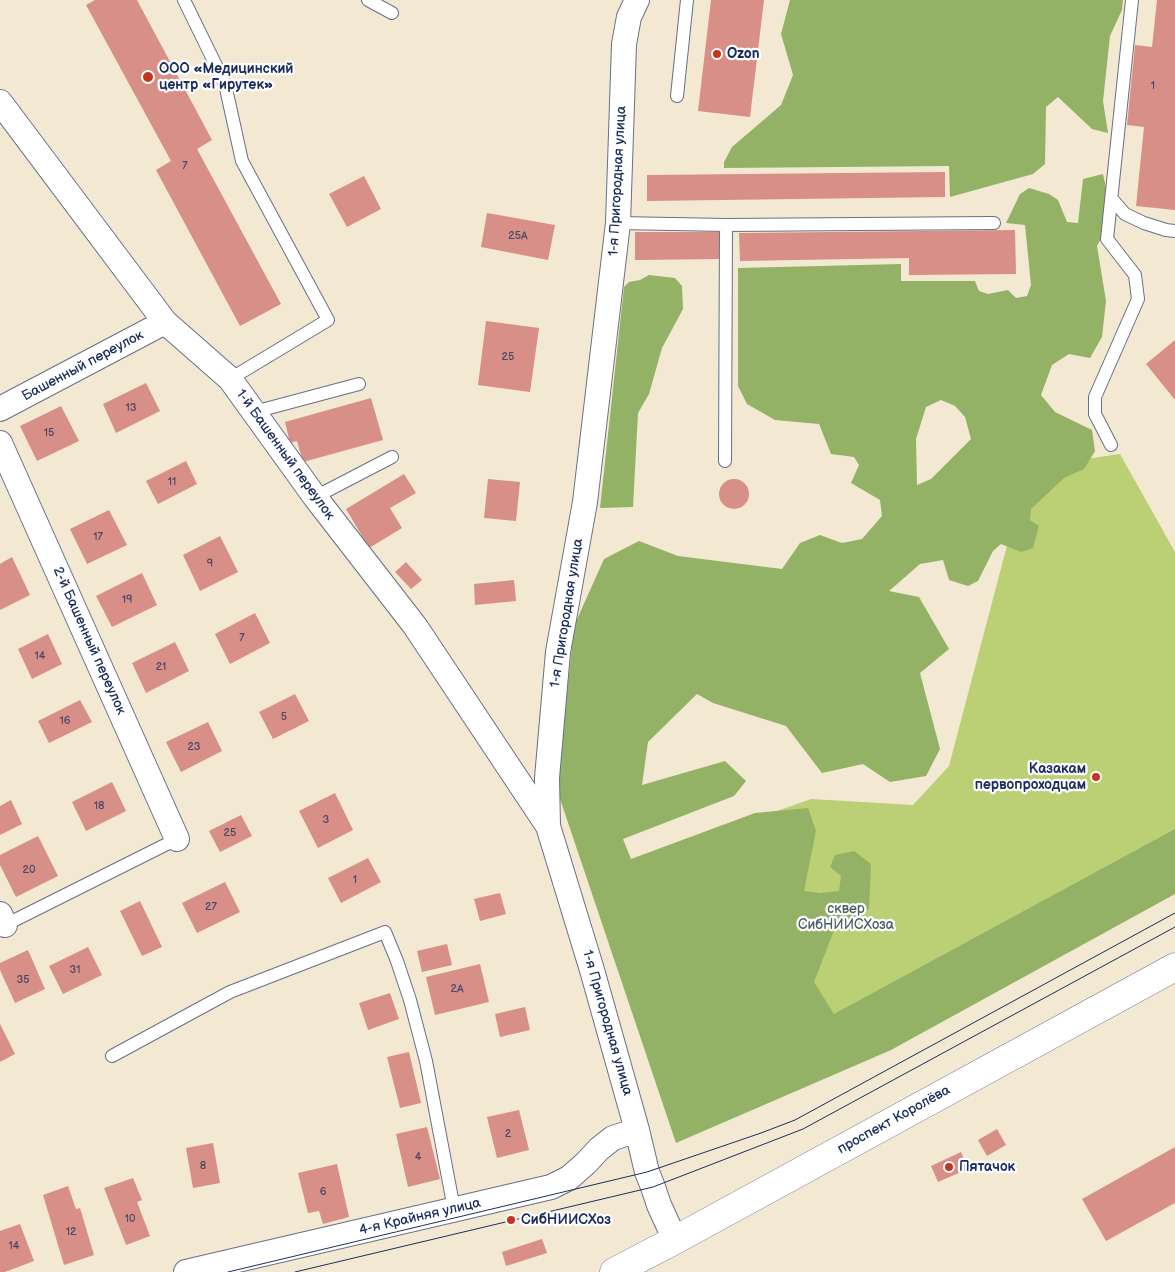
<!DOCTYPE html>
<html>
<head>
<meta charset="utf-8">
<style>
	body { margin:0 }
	canvas { display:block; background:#f3e8d2 }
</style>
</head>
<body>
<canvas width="1175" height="1272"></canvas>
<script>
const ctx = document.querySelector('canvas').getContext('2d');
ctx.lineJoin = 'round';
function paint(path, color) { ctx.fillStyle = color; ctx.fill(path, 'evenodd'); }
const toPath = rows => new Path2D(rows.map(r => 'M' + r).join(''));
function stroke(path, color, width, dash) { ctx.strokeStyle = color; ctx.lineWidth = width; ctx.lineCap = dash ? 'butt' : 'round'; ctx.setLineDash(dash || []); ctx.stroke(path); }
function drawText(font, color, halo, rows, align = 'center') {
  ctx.font = font + ' "Balsamiq Sans",sans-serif'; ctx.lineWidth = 4.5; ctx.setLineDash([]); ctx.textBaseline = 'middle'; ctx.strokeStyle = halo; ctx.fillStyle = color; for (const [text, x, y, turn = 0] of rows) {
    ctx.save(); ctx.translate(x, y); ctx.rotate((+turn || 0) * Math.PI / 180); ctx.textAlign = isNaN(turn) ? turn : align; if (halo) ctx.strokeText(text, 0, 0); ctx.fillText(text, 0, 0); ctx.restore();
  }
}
paint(toPath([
	[1120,454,1175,552,1175,865,844,1050,721,831,811,799,913,805,949,766,1019,500,1086,459]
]), '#bbd074');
paint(toPath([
	[790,0,1123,0,1122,10,1110,36,1103,101,1108,133,1092,129,1058,97,1046,107,1045,164,1033,174,950,197,949,166,724,168,724,162,732,147,781,105,793,75,781,34],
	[1103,174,1110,206,1107,227,1097,246,1106,301,1102,337,1090,358,1069,354,1052,365,1041,395,1055,412,1092,430,1095,451,1084,469,1064,478,1031,509,1030,520,1039,526,1033,548,1021,552,1001,544,993,551,978,581,968,586,949,580,943,560,920,564,889,591,919,597,949,649,920,673,940,749,926,776,890,782,863,764,822,773,786,726,713,703,697,694,648,742,642,785,725,761,746,781,734,796,623,839,631,859,755,813,808,808,816,831,804,891,820,893,839,891,841,876,830,867,835,855,854,851,871,864,869,909,835,928,814,982,834,1014,1175,829,1175,894,891,1050,676,1143,557,790,574,626,604,559,639,541,678,556,782,569,800,543,820,535,842,543,862,539,882,516,880,500,851,483,859,465,854,457,831,454,819,424,775,420,747,404,738,386,738,268,901,264,901,281,975,281,979,291,988,294,1008,290,1016,298,1027,296,1031,285,1025,225,1006,223,1020,194,1029,188,1049,194,1058,200,1067,222,1078,223,1083,179],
	[941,400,955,406,965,417,971,439,931,479,917,485,916,439,926,407],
	[649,275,675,278,682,286,683,309,662,348,649,394,638,413,633,507,600,508,624,287,629,282,640,280]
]), '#94b266');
paint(toPath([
	[95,0,137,0,212,140,197,149,281,304,240,326,156,170,171,161,86,5],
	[711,0,764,0,750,117,698,111],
	[1157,0,1175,0,1175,210,1136,206,1144,127,1127,125,1135,45,1152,47],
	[945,172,945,197,647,201,647,175],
	[364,176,381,209,347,227,329,194],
	[487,213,555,225,548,260,481,247],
	[1015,230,1016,274,909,275,909,258,740,261,739,233],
	[635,232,721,232,721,259,635,260],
	[486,321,539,328,530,392,478,385],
	[1175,340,1175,400,1146,364],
	[146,383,160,411,116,433,103,404],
	[371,398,383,440,303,462,297,441,290,443,285,422],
	[61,406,79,441,37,461,20,426],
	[186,461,197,484,158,504,146,481],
	[404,474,416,493,390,508,402,528,369,548,346,509],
	'719 494a15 15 0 1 1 30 0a15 15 0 1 1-30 0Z',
	[488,479,520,482,516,521,484,518],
	[109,510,127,545,87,564,70,529],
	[220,536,238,572,200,591,183,555],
	[12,557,30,595,0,610,0,564],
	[406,562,422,580,411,589,395,572],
	[142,573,157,605,112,627,96,596],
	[514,580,516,601,475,605,474,584],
	[255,613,270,643,230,664,215,634],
	[48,634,62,664,32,679,18,649],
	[175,642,189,671,146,693,132,663],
	[295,694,309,721,273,739,259,712],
	[80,700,92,722,49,743,38,721],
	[208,722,222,751,181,772,166,742],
	[112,782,126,811,86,831,72,802],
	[335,793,353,830,318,848,299,811],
	[11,800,22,824,0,835,0,806],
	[241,815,252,836,220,852,209,831],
	[38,836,58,876,16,897,0,865,0,855],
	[368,858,381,882,341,903,328,878],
	[225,882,240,912,197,933,182,903],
	[500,893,506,914,480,921,474,899],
	[140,901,162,947,142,956,120,911],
	[447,944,452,965,422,972,417,951],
	[88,947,102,975,63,994,49,966],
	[28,950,45,989,15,1003,0,970,0,963],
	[480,964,489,1002,435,1015,426,977],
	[390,993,399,1019,368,1030,359,1003],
	[525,1007,530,1030,500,1037,495,1014],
	[0,1024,15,1054,0,1062],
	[409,1052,421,1103,400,1108,387,1057],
	[519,1110,529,1150,497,1158,487,1117],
	[427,1127,440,1179,408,1187,396,1134],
	[997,1129,1006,1145,987,1156,978,1140],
	[213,1143,220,1183,193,1188,186,1148],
	[1175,1147,1175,1203,1106,1241,1082,1199],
	[961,1152,968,1169,938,1182,931,1166],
	[337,1164,349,1217,323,1224,319,1211,308,1213,298,1173],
	[133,1178,142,1200,137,1202,150,1236,126,1245,104,1188],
	[68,1186,76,1209,80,1208,94,1255,64,1265,43,1195],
	[20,1224,34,1261,5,1272,0,1272,0,1231],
	[542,1239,547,1253,506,1266,502,1252]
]), '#d88f87');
const service = toPath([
	[184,0,225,84,242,161,328,320,230,379],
	[368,0,392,13],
	[677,96,687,0],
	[1112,199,1125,214,1144,223,1166,230,1175,231],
	[618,223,726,225,994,223],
	[254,412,359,384],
	[1111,445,1095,414,1095,397,1138,299,1135,275,1107,239,1132,0],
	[725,461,726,225],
	[315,497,392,457],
	[5,925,177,839],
	[112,1056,230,992,385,932,397,961,410,1000,426,1061,454,1209]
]);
const minor = toPath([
	[637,0,629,17,624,44,618,223,585,502,558,652,547,778,548,826,592,970,637,1130,647,1172,653,1187,659,1205,675,1240],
	[0,102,165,322,230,379,315,497,415,626,548,826],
	[0,409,165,322],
	[0,443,177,839],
	[0,914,5,925],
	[186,1272,551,1187,569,1178,586,1163,599,1149,613,1138,637,1130]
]);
const secondary = toPath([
	[614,1272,675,1240,1175,967]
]);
stroke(service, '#677087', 14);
stroke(minor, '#677087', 26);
stroke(secondary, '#677087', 29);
stroke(service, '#fff', 12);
stroke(minor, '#fff', 24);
stroke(secondary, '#fff', 28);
stroke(toPath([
	[228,1272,647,1172,761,1133,795,1120,1175,913],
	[295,1272,653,1187,803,1129,1175,927]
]), '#1b2f5e', 1);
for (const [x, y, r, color] of [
	[717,54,5,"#c8321e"],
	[148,77,6,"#c8321e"],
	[1096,777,5,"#c8321e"],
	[949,1167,5,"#c8321e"],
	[511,1220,5,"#c8321e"]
]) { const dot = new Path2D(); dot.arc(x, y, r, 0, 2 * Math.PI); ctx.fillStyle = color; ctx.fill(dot); stroke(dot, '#fff', 2); }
drawText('11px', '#4a4768', null, [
	["1",1153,86],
	["7",185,166],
	["25А",518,236],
	["25",508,357],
	["13",131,408],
	["15",49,433],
	["11",172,482],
	["17",98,537],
	["9",210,564],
	["19",127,600],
	["7",242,638],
	["14",40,656],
	["21",161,667],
	["5",284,717],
	["16",65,721],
	["23",194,747],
	["18",99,806],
	["3",326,820],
	["25",230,833],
	["20",29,870],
	["1",355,880],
	["27",211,907],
	["31",75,970],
	["35",23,980],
	["2А",457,989],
	["2",508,1134],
	["4",418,1157],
	["8",203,1166],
	["6",323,1192],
	["10",130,1219],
	["12",71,1232],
	["14",14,1246]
]);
drawText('bold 14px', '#1b2f5e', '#fff', [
	["Ozon",727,54],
	["ООО «Медицинский",159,69],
	["центр «Гирутек»",159,85],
	["Казакам",1086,769,"right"],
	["первопроходцам",1086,785,"right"],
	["Пятачок",959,1167],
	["СибНИИСХоз",521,1220]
], 'left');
drawText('14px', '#1b2f5e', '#fff', [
	["1-я Пригородная улица",618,181,-87],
	["Башенный переулок",83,366,-28],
	["1-й Башенный переулок",285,455,54],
	["1-я Пригородная улица",567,613,-81],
	["2-й Башенный переулок",89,641,66],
	["1-я Пригородная улица",607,1023,74],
	["проспект Королёва",894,1120,-29],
	["4-я Крайняя улица",420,1217,-13]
]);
drawText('14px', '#4b5f65', '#fff', [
	["сквер",846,909],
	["СибНИИСХоза",846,925]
]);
</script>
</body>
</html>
